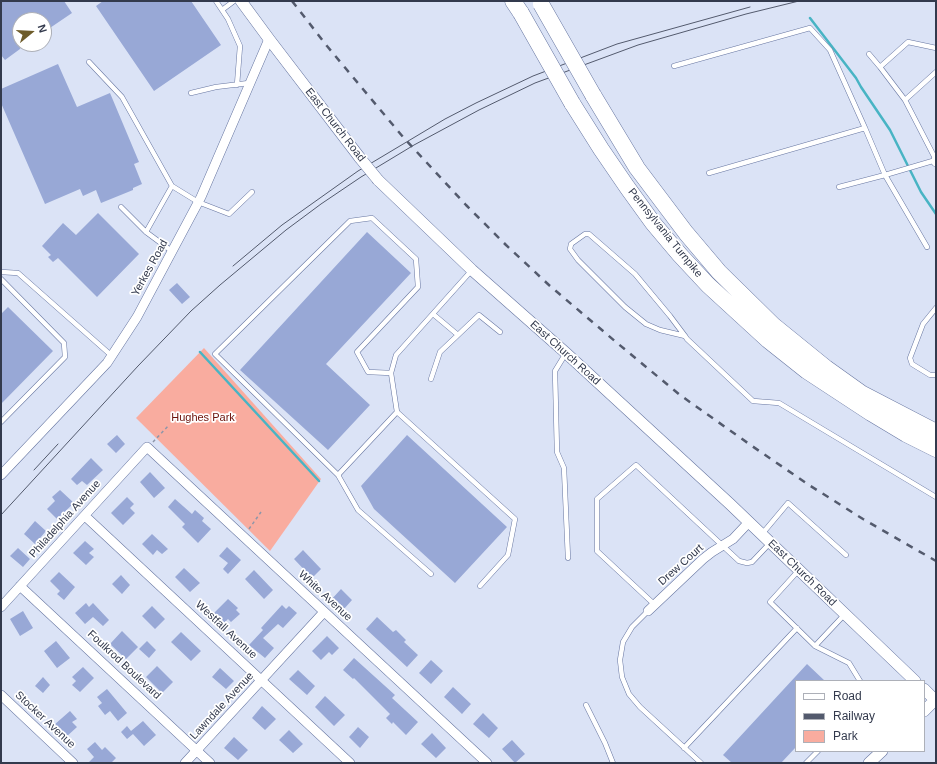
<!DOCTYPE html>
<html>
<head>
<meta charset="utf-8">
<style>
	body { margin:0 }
	#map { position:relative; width:937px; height:764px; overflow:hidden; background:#dbe3f6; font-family:Arial,sans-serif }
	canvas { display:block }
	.frame { position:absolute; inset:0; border:2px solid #333a4d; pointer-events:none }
	.legend { position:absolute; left:795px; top:680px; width:130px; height:72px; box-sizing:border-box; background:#fff; border:1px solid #adb0b8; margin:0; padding:5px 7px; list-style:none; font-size:12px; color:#333a4d }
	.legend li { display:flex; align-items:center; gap:8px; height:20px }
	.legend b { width:20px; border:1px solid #adb0b8 }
	.north { position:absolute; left:12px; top:12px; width:40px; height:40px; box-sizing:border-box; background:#fff; border:1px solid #adb0b8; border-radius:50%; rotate:72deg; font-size:11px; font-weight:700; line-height:16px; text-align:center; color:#333a4d }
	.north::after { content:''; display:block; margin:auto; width:14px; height:18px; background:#6e5c2a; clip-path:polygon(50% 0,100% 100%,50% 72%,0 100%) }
</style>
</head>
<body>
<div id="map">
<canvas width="937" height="764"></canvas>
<div class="frame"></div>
<ul class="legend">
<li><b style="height:5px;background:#fff"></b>Road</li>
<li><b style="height:5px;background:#535a6d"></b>Railway</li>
<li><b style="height:11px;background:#f9ac9f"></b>Park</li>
</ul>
<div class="north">N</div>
</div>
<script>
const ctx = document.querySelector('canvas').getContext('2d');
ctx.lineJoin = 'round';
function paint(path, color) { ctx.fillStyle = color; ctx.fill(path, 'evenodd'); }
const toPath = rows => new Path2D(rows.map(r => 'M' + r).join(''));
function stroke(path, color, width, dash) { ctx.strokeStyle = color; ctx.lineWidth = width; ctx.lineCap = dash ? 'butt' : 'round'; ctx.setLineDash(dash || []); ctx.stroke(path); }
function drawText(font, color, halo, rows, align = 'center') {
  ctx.font = font + ' Arial,sans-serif'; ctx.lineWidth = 3.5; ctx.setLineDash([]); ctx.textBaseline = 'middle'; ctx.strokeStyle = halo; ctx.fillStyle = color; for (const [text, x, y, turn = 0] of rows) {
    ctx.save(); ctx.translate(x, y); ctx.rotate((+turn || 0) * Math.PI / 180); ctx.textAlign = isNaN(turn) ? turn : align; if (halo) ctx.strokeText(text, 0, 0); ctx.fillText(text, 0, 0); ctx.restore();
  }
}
paint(toPath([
	[204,348,321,479,270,551,136,418]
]), '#f9ac9f');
stroke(toPath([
	[810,18,856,78,861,87,890,130,921,192,936,214],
	[200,352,319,481]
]), '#48b4c4', 2.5);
paint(toPath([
	[1,1,64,1,72,13,44,32,44,20,20,20,20,49,5,60,1,55],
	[103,1,191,1,221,45,154,91,96,6],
	[58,64,77,107,110,93,139,162,134,164,142,184,133,188,133,190,101,203,96,190,83,196,80,189,45,204,1,103,1,89],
	[98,213,139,254,97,297,58,258,53,262,48,257,51,255,42,246,63,223,76,235],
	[367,232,411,273,326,364,370,405,328,450,240,370],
	[177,283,190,297,182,304,169,290],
	[8,307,53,351,1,404,1,314],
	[117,435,125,444,116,453,107,444],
	[407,435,507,527,455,583,374,509,361,486],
	[91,458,103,470,87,485,82,481,77,485,71,479],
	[150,472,165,488,154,498,140,482],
	[60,490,74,503,57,519,47,509,55,501,52,497],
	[127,497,134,504,130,508,135,513,123,525,111,513],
	[175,499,192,514,195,510,204,518,202,521,211,529,198,543,182,527,185,524,168,507],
	[35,521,46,531,35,544,24,534],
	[152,534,168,549,162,554,157,550,153,555,142,544],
	[85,541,94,549,89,553,94,557,86,565,73,553],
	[227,547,241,560,228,574,223,569,228,563,219,556],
	[18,548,30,559,23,567,10,556],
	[303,550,321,569,312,578,294,559],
	[184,568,200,583,190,592,175,577],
	[254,570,273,590,264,599,245,579],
	[59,572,75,587,64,600,57,594,60,591,50,581],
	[121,575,130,585,122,594,112,584],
	[341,589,352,600,344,609,340,606,337,608,330,601],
	[228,599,238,608,236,610,240,614,231,622,228,619,223,624,213,614],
	[86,603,89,607,93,603,109,620,103,626,93,617,85,624,75,613],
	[282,605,286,609,289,606,297,613,283,628,278,624,263,638,274,648,265,658,249,645,263,630,261,628],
	[152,606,165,619,155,629,142,616],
	[23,611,33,628,20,636,10,619],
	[377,617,393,632,396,630,406,640,404,642,418,655,407,667,366,629],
	[122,631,138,647,126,659,110,644],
	[181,632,201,651,191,661,171,642],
	[327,636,339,648,332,655,329,652,321,660,312,651],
	[56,641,70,658,57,668,44,651],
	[147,641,156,650,149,658,139,649],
	[354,658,395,695,392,698,418,722,406,735,393,722,392,724,386,718,390,714,354,678,353,679,343,670],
	[431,660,443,671,431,684,419,673],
	[807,664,825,681,796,681,796,747,781,763,732,763,723,755],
	[157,666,173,682,162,693,146,677],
	[83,667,94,678,80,692,72,685,76,681,72,677],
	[220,668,234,681,226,689,212,677],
	[298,670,315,686,307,695,289,679],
	[43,677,50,685,43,693,35,686],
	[453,687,471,704,462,714,444,697],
	[107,689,127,713,118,721,110,711,105,715,98,706,102,703,97,697],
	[325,696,345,715,334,726,315,707],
	[262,706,276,719,265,730,252,718],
	[70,711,77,719,72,722,77,727,65,738,54,725],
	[483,713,498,728,489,738,473,724],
	[143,721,156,735,144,746,133,734,127,739,121,732,127,726,131,731],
	[358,727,369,737,360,748,349,737],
	[289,730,303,744,293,753,279,740],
	[432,733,446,748,436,758,421,744],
	[234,737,248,750,238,760,224,748],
	[512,740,525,754,515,763,502,749],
	[95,742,102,750,105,747,116,758,111,763,88,763,94,757,87,749]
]), '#98a8d6');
const service = toPath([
	[216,1,228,19,240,46,237,85],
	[222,10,234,1],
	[869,54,880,67,908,42,936,48],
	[89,62,122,97,172,186,198,202,229,214,252,192],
	[674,66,810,28,830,50,865,128],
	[880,67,905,100,936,160],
	[191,93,216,87,249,83],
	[905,100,936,72],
	[709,173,865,128,885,175,936,160],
	[172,186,146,232,173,252],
	[839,187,885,175,927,247],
	[121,207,146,232],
	[1,272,18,273,112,356],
	[1,279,64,343,65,357,1,422],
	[936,308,923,324,910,358,912,364,930,375,936,375],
	[433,314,458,335],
	[685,336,660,330,646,324,625,307,578,260,570,249,571,244,585,234,589,234,635,274,670,316,685,336,687,339,753,401,779,403,936,497],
	[566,353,555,371,557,452,564,468,568,558],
	[431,379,440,352,479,315,500,332],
	[397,412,391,373,396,355,472,270],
	[339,476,215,354,350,221,372,218,416,259,418,287,357,352,368,372,391,373],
	[762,534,788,503,846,555],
	[799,570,770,602,815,646,845,614],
	[431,574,358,510,338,475,397,412,515,519,508,555,480,586],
	[655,605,597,551,597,499,636,465,739,561,747,563,752,562,770,543],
	[648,611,632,627,623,642,620,660,622,677,629,694,640,707,701,763],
	[815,646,849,663,860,681],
	[586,705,605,743,613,763],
	[684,748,797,628],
	[806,763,818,751]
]);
const minor = toPath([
	[936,160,936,162],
	[1,475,107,363,137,317,201,197,269,39],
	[85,516,350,763],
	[20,586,210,763],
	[1,607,147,447,487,763],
	[648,611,703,559,712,552,733,539,749,522],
	[1,695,73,763],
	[185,763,324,612]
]);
const tertiary = toPath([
	[241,1,269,39,360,158],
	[378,180,472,270,566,353,730,504,915,681],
	[924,689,936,701],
	[924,711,936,699],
	[869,763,882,751]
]);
const motorway = toPath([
	[513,1,521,13],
	[593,95,637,168,686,233,719,272,773,325,826,368,861,393,936,432],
	[572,103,601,149,627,187,653,223,680,255,708,285,768,340,807,371,871,413,906,434,936,449]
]);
stroke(service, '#6776a1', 5.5);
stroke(minor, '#6776a1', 10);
stroke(tertiary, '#6776a1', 12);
stroke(motorway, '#6776a1', 17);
stroke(toPath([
	[153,442,169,425],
	[249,529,261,512]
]), '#8e96a9', 1.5, [3, 3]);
stroke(service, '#fff', 4.5);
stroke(minor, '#fff', 9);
stroke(tertiary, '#fff', 11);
stroke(motorway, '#fff', 16);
stroke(toPath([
	[233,266,282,225,358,171,445,119,476,103,533,76,617,44,750,7],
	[34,470,58,444],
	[1,515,138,366,191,311,220,285,286,230,321,204,361,177,414,145,479,110,535,83,638,45,746,14,799,1]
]), '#535a6d', 1);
stroke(toPath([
	[292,1,327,46,403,137,466,205,506,245,550,286,616,342,680,395,752,446,809,485,863,519,936,561]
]), '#535a6d', 2.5, [7, 7]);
const tertiaryBridge = toPath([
	[360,158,378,180]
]);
const motorwayBridge = toPath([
	[541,4,593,95],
	[521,13,572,103]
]);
stroke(tertiaryBridge, '#6776a1', 12, []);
stroke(motorwayBridge, '#6776a1', 17, []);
stroke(tertiaryBridge, '#fff', 11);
stroke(motorwayBridge, '#fff', 16);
drawText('11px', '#333a4d', '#fff', [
	["East Church Road",335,125,52],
	["Pennsylvania Turnpike",665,233,51],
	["Yerkes Road",150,268,-61],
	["East Church Road",565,353,42],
	["Philadelphia Avenue",65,519,-48],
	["Drew Court",681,565,-42],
	["East Church Road",802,573,44],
	["White Avenue",325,596,43],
	["Westfall Avenue",226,630,43],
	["Foulkrod Boulevard",124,665,43],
	["Lawndale Avenue",222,706,-47],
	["Stocker Avenue",45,720,43]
]);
drawText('11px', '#6b110a', '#fff', [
	["Hughes Park",203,418]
]);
</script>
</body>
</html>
